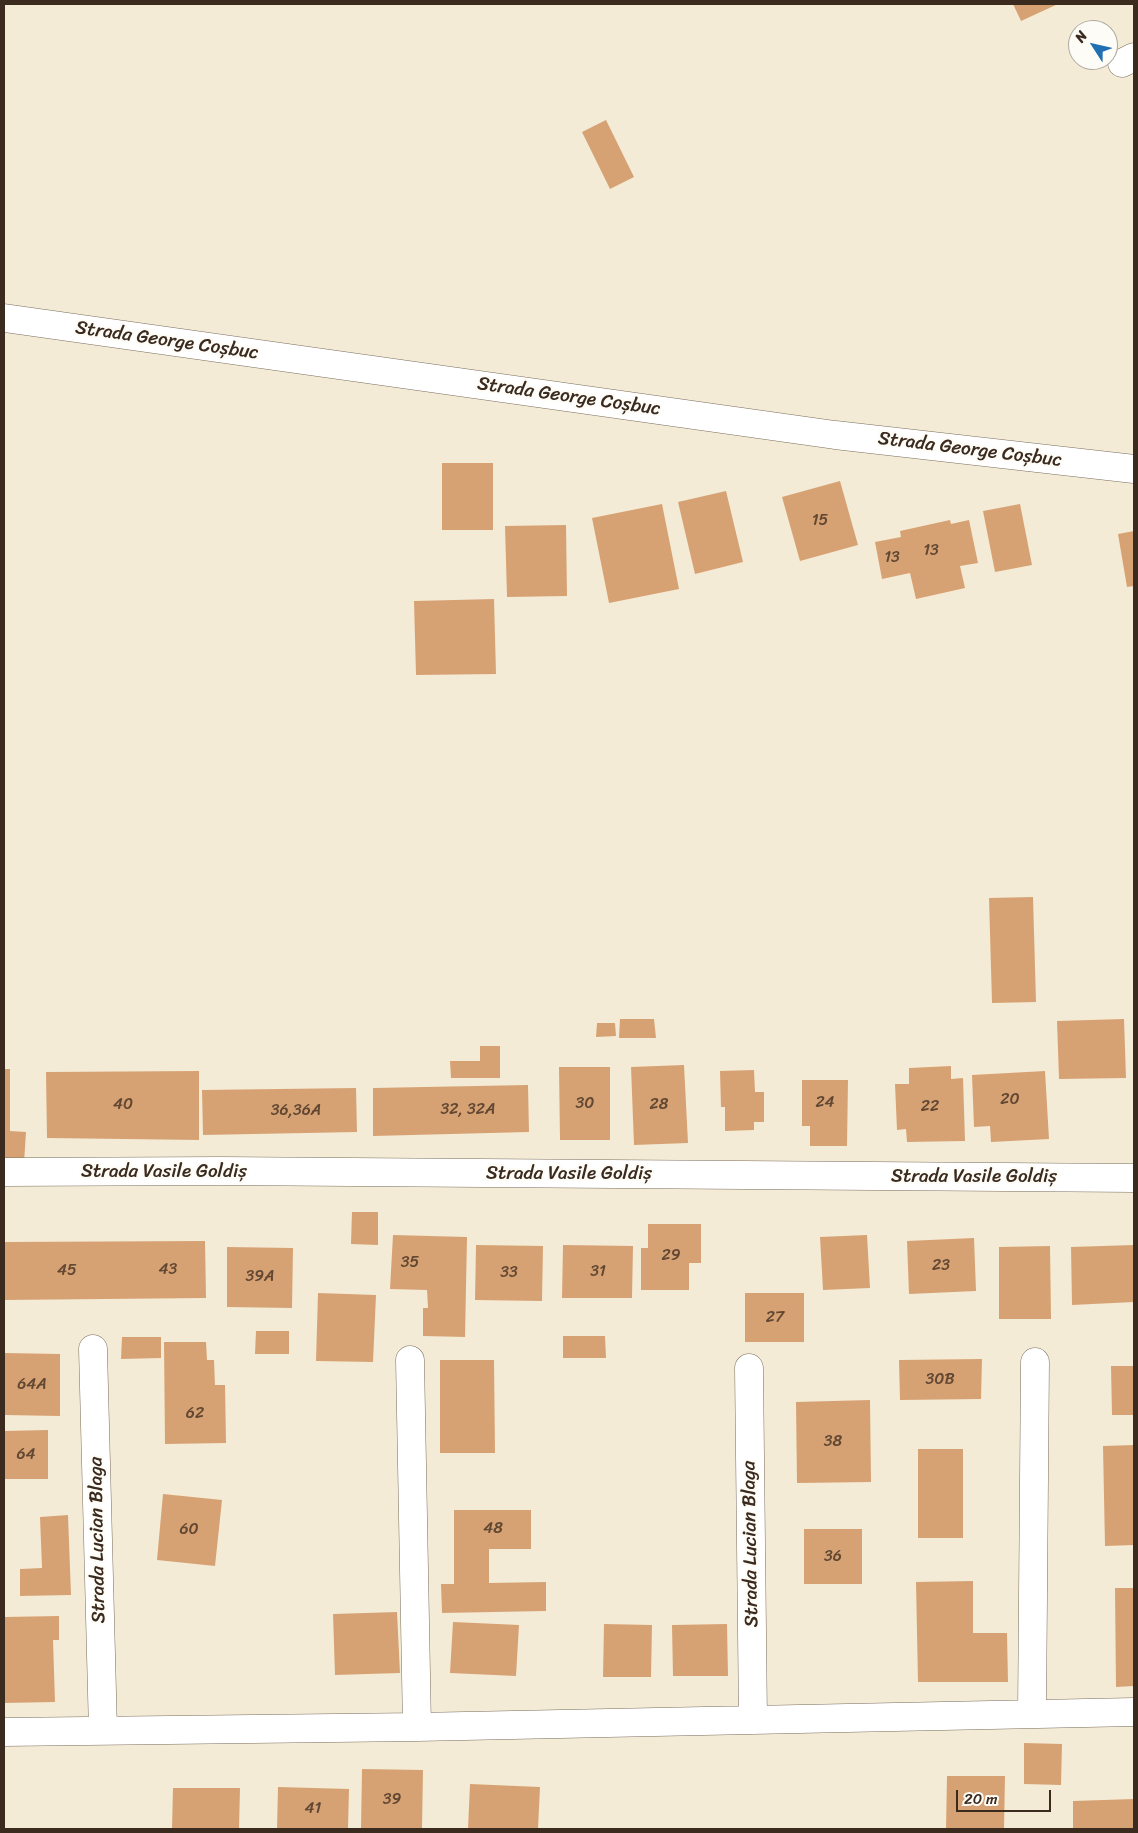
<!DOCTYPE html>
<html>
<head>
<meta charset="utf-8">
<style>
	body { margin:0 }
	#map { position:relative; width:1138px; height:1833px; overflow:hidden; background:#f4ebd6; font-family:Sriracha,sans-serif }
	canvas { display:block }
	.frame { position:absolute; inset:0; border:5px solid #3b2a1e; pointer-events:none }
	.north { position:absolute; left:1068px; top:20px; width:50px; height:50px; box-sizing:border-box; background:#fdfcf7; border:1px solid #afa8a0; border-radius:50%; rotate:305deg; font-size:14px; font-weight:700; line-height:20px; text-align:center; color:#3b2a1e }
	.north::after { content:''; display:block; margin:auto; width:18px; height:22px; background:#1f6fb2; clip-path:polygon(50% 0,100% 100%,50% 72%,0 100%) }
	.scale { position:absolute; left:956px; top:1790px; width:95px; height:22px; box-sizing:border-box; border:2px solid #3b2a1e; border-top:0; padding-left:6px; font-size:15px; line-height:18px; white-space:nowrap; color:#3b2a1e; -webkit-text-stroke:4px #fdfcf7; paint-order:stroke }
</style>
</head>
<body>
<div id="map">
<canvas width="1138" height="1833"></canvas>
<div class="frame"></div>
<div class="north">N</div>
<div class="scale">20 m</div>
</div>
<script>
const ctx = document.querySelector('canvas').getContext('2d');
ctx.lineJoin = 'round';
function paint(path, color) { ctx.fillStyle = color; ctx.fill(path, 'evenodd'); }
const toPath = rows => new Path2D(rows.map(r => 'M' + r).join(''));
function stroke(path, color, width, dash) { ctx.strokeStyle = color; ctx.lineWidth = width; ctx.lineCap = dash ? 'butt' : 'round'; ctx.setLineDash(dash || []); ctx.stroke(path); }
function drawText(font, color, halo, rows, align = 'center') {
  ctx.font = font + ' Sriracha,sans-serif'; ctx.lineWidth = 4.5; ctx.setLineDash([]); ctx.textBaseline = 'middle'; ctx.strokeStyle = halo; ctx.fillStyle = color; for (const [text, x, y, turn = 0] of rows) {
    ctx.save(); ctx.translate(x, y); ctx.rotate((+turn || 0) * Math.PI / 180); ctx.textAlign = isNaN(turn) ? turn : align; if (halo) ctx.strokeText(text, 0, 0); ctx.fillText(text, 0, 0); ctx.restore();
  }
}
paint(toPath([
	[1013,4,1058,4,1021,21],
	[606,120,634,177,610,189,582,132],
	[442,463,493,463,493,530,442,530],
	[840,481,858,545,800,561,782,497],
	[726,491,743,562,695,574,678,502],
	[662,504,679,589,609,603,592,518],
	[1020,504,1032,565,995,572,983,511],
	[950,520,951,524,969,520,978,563,960,566,965,588,916,599,910,573,882,579,875,542,901,537,900,531],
	[566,525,567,596,507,597,505,526],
	[1134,531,1134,586,1127,587,1118,534],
	[494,599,496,674,416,675,414,601],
	[1033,897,1036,1002,992,1003,989,898],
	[620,1019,654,1019,656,1038,619,1038],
	[1124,1019,1126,1078,1059,1079,1057,1021],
	[597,1023,615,1023,616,1036,596,1037],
	[480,1046,500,1046,500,1078,451,1078,450,1061,480,1061],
	[684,1065,688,1143,634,1145,631,1067],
	[951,1066,951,1079,963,1078,965,1141,907,1142,906,1129,897,1130,895,1084,909,1084,909,1068],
	[559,1067,610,1067,610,1140,560,1140],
	[4,1069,10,1069,10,1131,26,1132,24,1163,4,1161],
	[754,1070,755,1092,764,1092,764,1122,754,1122,754,1130,725,1131,725,1107,721,1107,720,1071],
	[199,1071,199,1140,47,1138,46,1072],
	[1045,1071,1049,1139,991,1142,990,1126,974,1127,972,1075],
	[802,1080,848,1080,847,1146,810,1146,810,1126,802,1126],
	[528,1085,529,1132,373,1136,373,1088],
	[356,1088,357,1132,203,1135,202,1090],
	[352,1212,378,1212,378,1245,351,1244],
	[648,1224,701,1224,701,1263,689,1263,689,1290,641,1290,641,1248,648,1248],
	[393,1235,467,1237,465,1337,423,1336,423,1308,428,1308,427,1290,390,1289],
	[867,1235,870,1288,823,1290,820,1237],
	[974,1238,976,1291,909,1294,907,1241],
	[205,1241,206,1298,4,1300,4,1242],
	[476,1245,543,1246,542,1301,475,1300],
	[563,1245,633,1246,632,1298,562,1298],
	[1134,1245,1134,1302,1072,1305,1071,1247],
	[1050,1246,1051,1319,999,1319,999,1247],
	[227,1247,293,1248,292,1308,227,1307],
	[318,1293,376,1295,373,1362,316,1361],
	[745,1293,804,1293,804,1342,745,1342],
	[256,1331,289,1331,289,1354,255,1354],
	[563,1336,605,1336,606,1358,563,1358],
	[122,1337,161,1337,161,1358,121,1359],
	[164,1342,206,1342,207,1360,214,1360,215,1385,225,1385,226,1443,165,1444],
	[4,1353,60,1354,60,1416,4,1415],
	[982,1359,981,1399,900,1400,899,1360],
	[440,1360,494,1360,495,1453,440,1453],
	[1111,1366,1134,1366,1134,1415,1112,1415],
	[870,1400,871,1482,797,1483,796,1402],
	[48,1430,48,1479,4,1479,4,1431],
	[1134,1445,1134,1545,1105,1546,1103,1446],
	[918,1449,963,1449,963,1538,918,1538],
	[163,1494,222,1500,215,1566,157,1560],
	[454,1510,531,1510,531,1549,489,1549,489,1583,546,1582,546,1611,442,1613,441,1584,454,1584],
	[68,1515,71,1595,20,1596,20,1569,42,1568,40,1517],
	[804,1529,862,1529,862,1584,804,1584],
	[973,1581,973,1633,1007,1633,1008,1682,918,1682,916,1582],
	[1115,1588,1134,1588,1134,1686,1116,1687],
	[397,1612,400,1673,335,1675,333,1614],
	[59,1616,59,1640,53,1640,55,1702,4,1703,4,1617],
	[453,1622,519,1625,516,1676,450,1673],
	[604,1624,652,1625,651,1677,603,1677],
	[727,1624,728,1676,673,1676,672,1625],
	[1024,1743,1062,1744,1061,1785,1024,1784],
	[362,1769,423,1770,422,1829,361,1829],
	[947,1776,1005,1776,1004,1829,946,1829],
	[470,1784,540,1787,538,1829,468,1829],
	[278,1787,349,1789,348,1829,277,1829],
	[173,1788,240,1788,239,1829,172,1829],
	[1134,1799,1134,1829,1073,1829,1073,1801]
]), '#d7a273');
const street = toPath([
	[1122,63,1134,57],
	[4,318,835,435,1134,469],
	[4,1172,221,1171,1134,1178],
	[93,1349,103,1731],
	[410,1360,417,1727],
	[749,1368,753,1720],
	[1032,1713,1035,1362],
	[4,1732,417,1727,1134,1712]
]);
stroke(street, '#7c6e5e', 29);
stroke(street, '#fff', 28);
drawText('16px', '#624833', null, [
	["15",820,521],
	["13",931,551],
	["13",892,558],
	["20",1010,1100],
	["24",825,1103],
	["30",585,1104],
	["40",123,1105],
	["28",659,1105],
	["22",930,1107],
	["32, 32A",468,1110],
	["36,36A",296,1111],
	["29",671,1256],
	["35",410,1263],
	["23",941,1266],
	["43",168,1270],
	["45",67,1271],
	["31",598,1272],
	["33",509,1273],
	["39A",260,1277],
	["27",775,1318],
	["30B",940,1380],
	["64A",32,1385],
	["62",195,1414],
	["38",833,1442],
	["64",26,1455],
	["48",493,1529],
	["60",189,1530],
	["36",833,1557],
	["39",392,1800],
	["41",313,1809]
]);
drawText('19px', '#3b2a1e', '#fdfcf7', [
	["Strada George Coșbuc",167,341,8],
	["Strada George Coșbuc",569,397,8],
	["Strada George Coșbuc",970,450,7],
	["Strada Vasile Goldiș",164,1172],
	["Strada Vasile Goldiș",569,1174],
	["Strada Vasile Goldiș",974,1177],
	["Strada Lucian Blaga",98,1540,-91],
	["Strada Lucian Blaga",751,1544,-91]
]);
</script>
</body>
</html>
